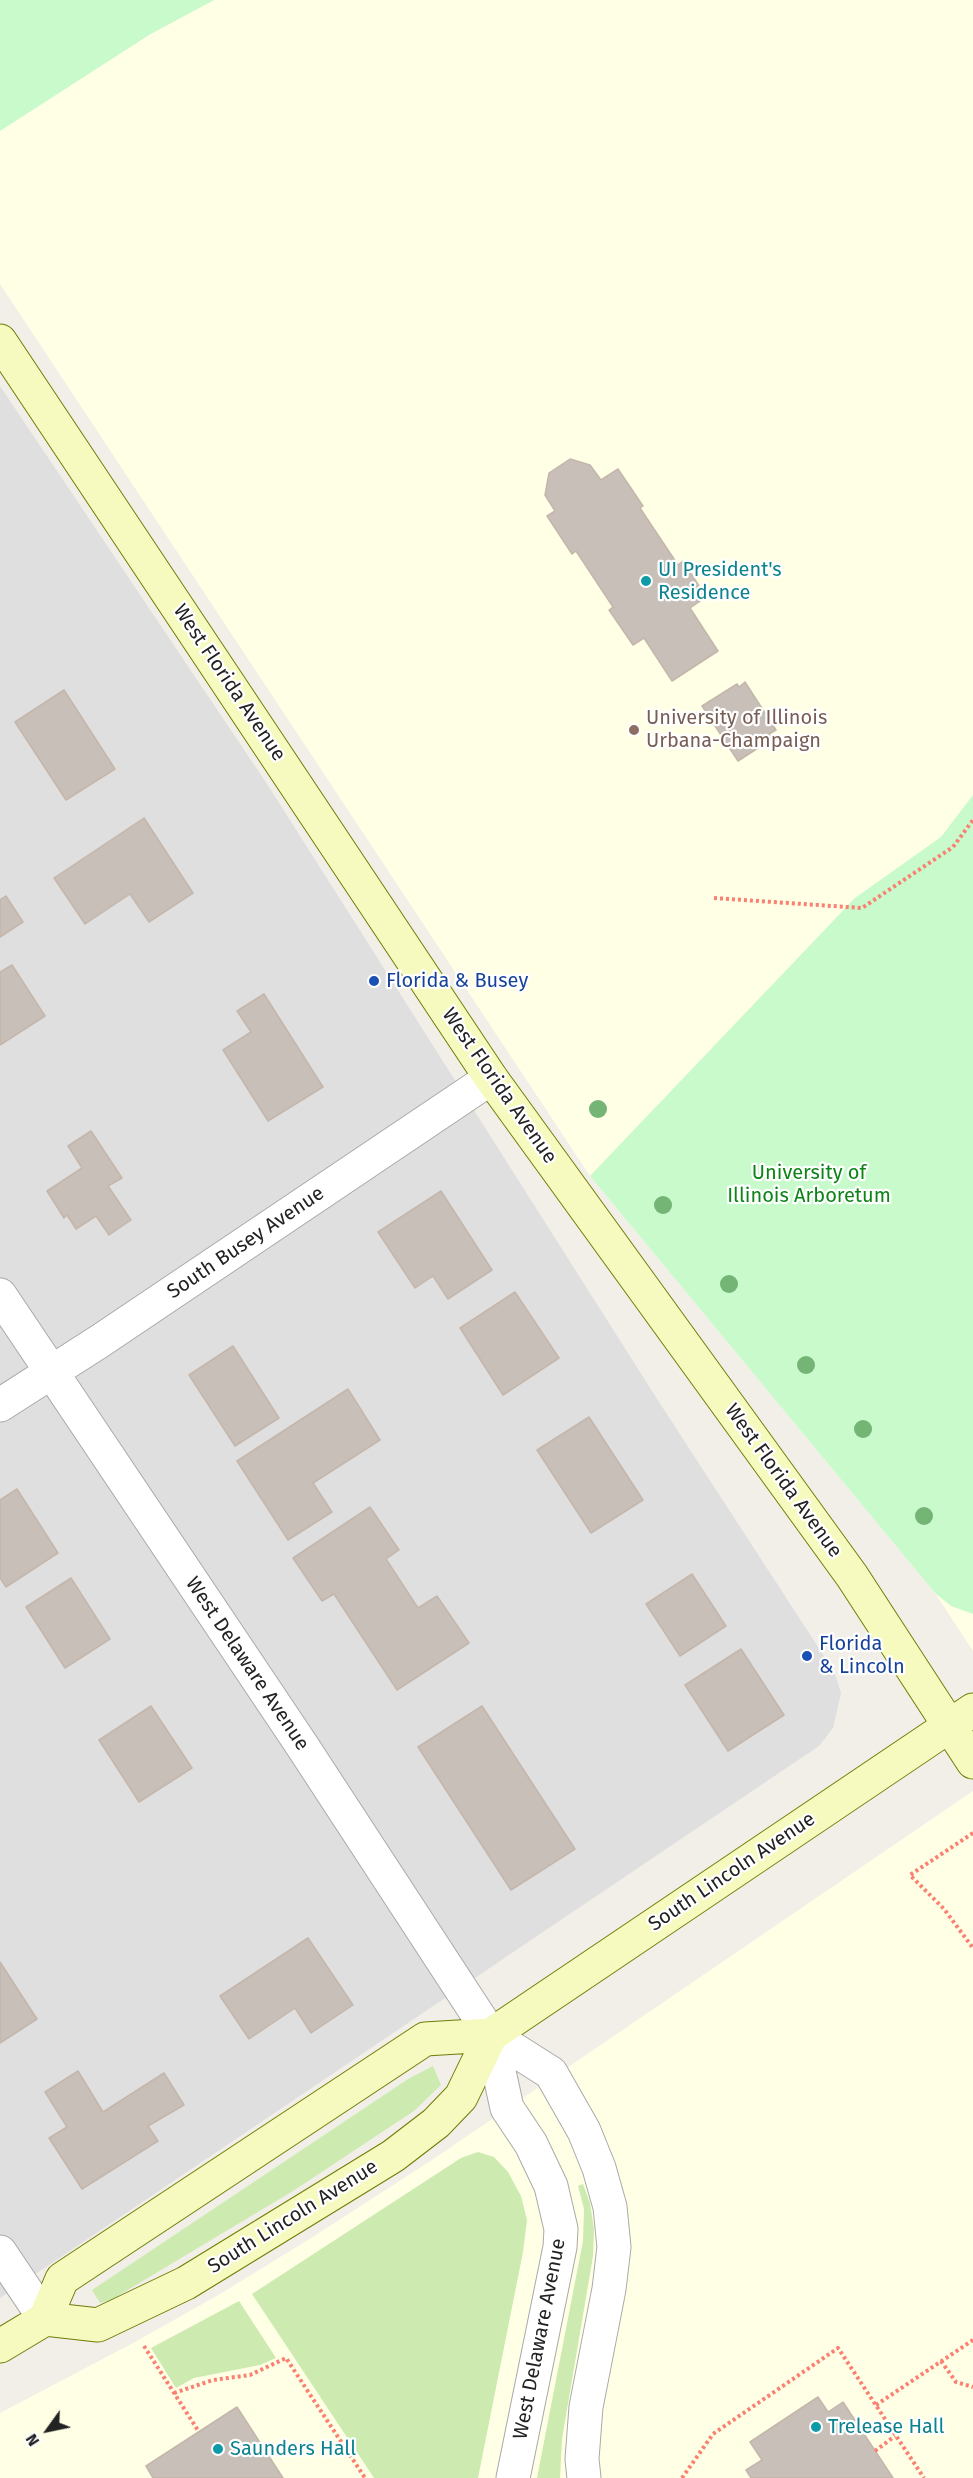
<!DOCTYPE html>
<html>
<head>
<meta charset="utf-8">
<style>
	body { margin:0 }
	#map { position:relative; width:973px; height:2478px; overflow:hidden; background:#f2efe9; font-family:"Fira Sans",sans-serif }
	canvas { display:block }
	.north { position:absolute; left:18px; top:2400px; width:60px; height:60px; -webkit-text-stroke:4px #fff; paint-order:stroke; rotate:237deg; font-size:16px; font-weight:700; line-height:24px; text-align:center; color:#222 }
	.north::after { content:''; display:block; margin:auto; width:21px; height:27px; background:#222; clip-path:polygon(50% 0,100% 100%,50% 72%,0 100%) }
</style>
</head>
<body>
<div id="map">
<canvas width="973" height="2478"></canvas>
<div class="north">N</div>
</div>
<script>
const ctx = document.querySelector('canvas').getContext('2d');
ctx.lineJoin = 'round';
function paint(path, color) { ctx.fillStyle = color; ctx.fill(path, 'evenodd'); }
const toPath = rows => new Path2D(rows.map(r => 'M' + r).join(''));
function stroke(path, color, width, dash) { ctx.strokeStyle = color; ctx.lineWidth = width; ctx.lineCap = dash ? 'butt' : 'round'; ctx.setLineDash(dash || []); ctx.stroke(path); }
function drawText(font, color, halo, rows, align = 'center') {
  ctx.font = font + ' "Fira Sans",sans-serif'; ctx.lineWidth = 4.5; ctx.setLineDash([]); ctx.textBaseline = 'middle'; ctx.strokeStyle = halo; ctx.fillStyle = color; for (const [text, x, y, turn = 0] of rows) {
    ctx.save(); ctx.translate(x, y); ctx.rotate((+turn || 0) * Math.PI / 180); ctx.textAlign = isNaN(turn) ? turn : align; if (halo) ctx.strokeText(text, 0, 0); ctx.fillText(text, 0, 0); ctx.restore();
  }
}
paint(toPath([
	[0,386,269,787,659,1402,822,1653,836,1677,841,1693,833,1728,819,1746,0,2298]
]), '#e0dfdf');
paint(toPath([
	[0,0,973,0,973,1651,935,1593,590,1176,0,284],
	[973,1791,973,2478,0,2478,0,2413,135,2342,220,2294,308,2240,432,2160]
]), '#ffffe5');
paint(toPath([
	[433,2066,441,2085,414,2111,293,2191,111,2300,100,2303,92,2290,408,2079],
	[478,2152,494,2157,508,2172,521,2196,527,2220,523,2252,478,2478,374,2478,252,2294,461,2158],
	[583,2184,590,2203,594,2229,593,2256,562,2439,560,2478,537,2478,583,2241,584,2209,578,2186],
	[239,2301,276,2358,260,2365,194,2378,176,2388,151,2348]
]), '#cdebb0');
paint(toPath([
	[0,0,214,0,149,35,0,131],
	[973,795,973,1614,951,1606,935,1593,590,1176,855,898,941,837]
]), '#c8facc');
const building = toPath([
	[570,459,590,465,601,480,618,469,643,506,640,508,678,565,683,561,706,597,690,608,718,651,672,681,644,638,633,645,609,610,613,607,576,551,572,554,547,516,555,511,545,495,549,473,570,459],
	[745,682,776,730,769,734,772,739,738,761,702,706,737,684,739,687,745,682],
	[64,690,115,769,66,800,15,722,64,690],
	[144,818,193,893,149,922,130,894,85,924,54,878,144,818],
	[6,896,23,922,0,937,0,900,6,896],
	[12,965,45,1016,0,1045,0,972,12,965],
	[264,994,323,1087,268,1121,223,1050,251,1032,237,1011,264,994],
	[91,1131,122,1178,108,1186,131,1220,109,1235,96,1216,76,1229,67,1215,64,1218,47,1191,82,1168,68,1146,91,1131],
	[441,1191,492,1270,448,1299,433,1276,415,1288,378,1232,441,1191],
	[515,1292,559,1358,503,1395,460,1328,515,1292],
	[233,1346,279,1418,235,1446,189,1375,233,1346],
	[348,1389,380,1440,313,1483,332,1512,288,1540,237,1461,348,1389],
	[589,1417,643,1500,591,1533,537,1450,589,1417],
	[17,1489,58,1553,6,1587,0,1578,0,1500,17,1489],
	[370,1507,399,1550,386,1559,418,1608,437,1596,469,1643,397,1690,334,1594,322,1601,293,1558,370,1507],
	[692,1574,726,1626,680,1656,646,1604,692,1574],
	[71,1578,110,1639,65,1668,26,1607,71,1578],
	[741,1649,784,1715,728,1751,685,1685,741,1649],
	[151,1706,192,1768,139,1802,99,1740,151,1706],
	[482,1706,575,1849,511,1890,418,1747,482,1706],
	[308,1938,353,2005,311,2033,295,2008,249,2039,220,1996,308,1938],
	[0,1962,37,2019,0,2043,0,1962],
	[78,2071,103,2112,164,2073,184,2105,148,2126,158,2141,82,2189,49,2138,67,2127,45,2092,78,2071],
	[818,2397,828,2412,843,2402,893,2478,751,2478,746,2470,762,2460,750,2442,818,2397],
	[237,2407,283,2478,153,2478,146,2466,237,2407]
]);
paint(building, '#c7bfb8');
stroke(building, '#c4b6ab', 1.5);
const minor = toPath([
	[0,1295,301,1744,491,2035,507,2108,531,2144,551,2186,561,2229,560,2247,513,2478],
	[0,1405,100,1341,491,1078],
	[491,2035,551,2073,584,2131,599,2168,610,2207,614,2247,609,2289,586,2407,582,2459,584,2478],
	[0,2252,45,2319]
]);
const secondary = toPath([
	[0,341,491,1078,852,1576,973,1762],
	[45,2319,98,2325,186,2283,393,2156,436,2123,461,2097,491,2035,973,1710],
	[0,2346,45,2319,62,2279,425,2039,491,2035]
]);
stroke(minor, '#a9a9a9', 35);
stroke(secondary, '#707d05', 35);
stroke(toPath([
	[714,898,862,908,953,847,973,820],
	[973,1833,910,1875,944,1909,973,1948],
	[144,2346,199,2432],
	[941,2361,956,2382,973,2387],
	[174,2393,213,2380,250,2375,286,2358,365,2478],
	[876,2405,973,2340],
	[875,2451,895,2436],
	[682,2478,713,2434,838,2348,924,2478]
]), '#fa8072', 4, [3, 3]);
stroke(minor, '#fff', 33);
stroke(secondary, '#f7fabf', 33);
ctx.fillStyle = '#74b475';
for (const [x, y] of [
	[598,1109],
	[663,1205],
	[729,1284],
	[806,1365],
	[863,1429],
	[924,1516]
]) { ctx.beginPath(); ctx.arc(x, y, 9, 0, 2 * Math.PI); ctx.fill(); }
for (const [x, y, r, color] of [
	[646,581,6,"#0f9aa8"],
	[634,730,6,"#8d6e63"],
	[374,981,6,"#1a4fb4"],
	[807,1656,6,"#1a4fb4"],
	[816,2427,6,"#0f9aa8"],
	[218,2449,6,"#0f9aa8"]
]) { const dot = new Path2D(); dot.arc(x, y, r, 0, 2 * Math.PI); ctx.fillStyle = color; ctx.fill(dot); stroke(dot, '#fff', 2); }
drawText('20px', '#0d838f', '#fff', [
	["UI President's",658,570],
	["Residence",658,593],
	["Trelease Hall",828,2427],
	["Saunders Hall",230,2449]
], 'left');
drawText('20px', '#222', '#fff', [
	["West Florida Avenue",229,683,56],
	["West Florida Avenue",499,1086,55],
	["South Busey Avenue",246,1243,-34],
	["West Florida Avenue",783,1481,54],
	["West Delaware Avenue",247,1664,56],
	["South Lincoln Avenue",732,1872,-34],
	["South Lincoln Avenue",293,2217,-32],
	["West Delaware Avenue",540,2339,-79]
]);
drawText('20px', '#785e54', '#fff', [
	["University of Illinois",646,718],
	["Urbana-Champaign",646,741]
], 'left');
drawText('20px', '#164399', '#fff', [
	["Florida & Busey",386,981],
	["Florida",819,1644],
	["& Lincoln",819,1667]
], 'left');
drawText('20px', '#0c8416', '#fff', [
	["University of",809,1173],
	["Illinois Arboretum",809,1196]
]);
</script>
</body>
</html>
